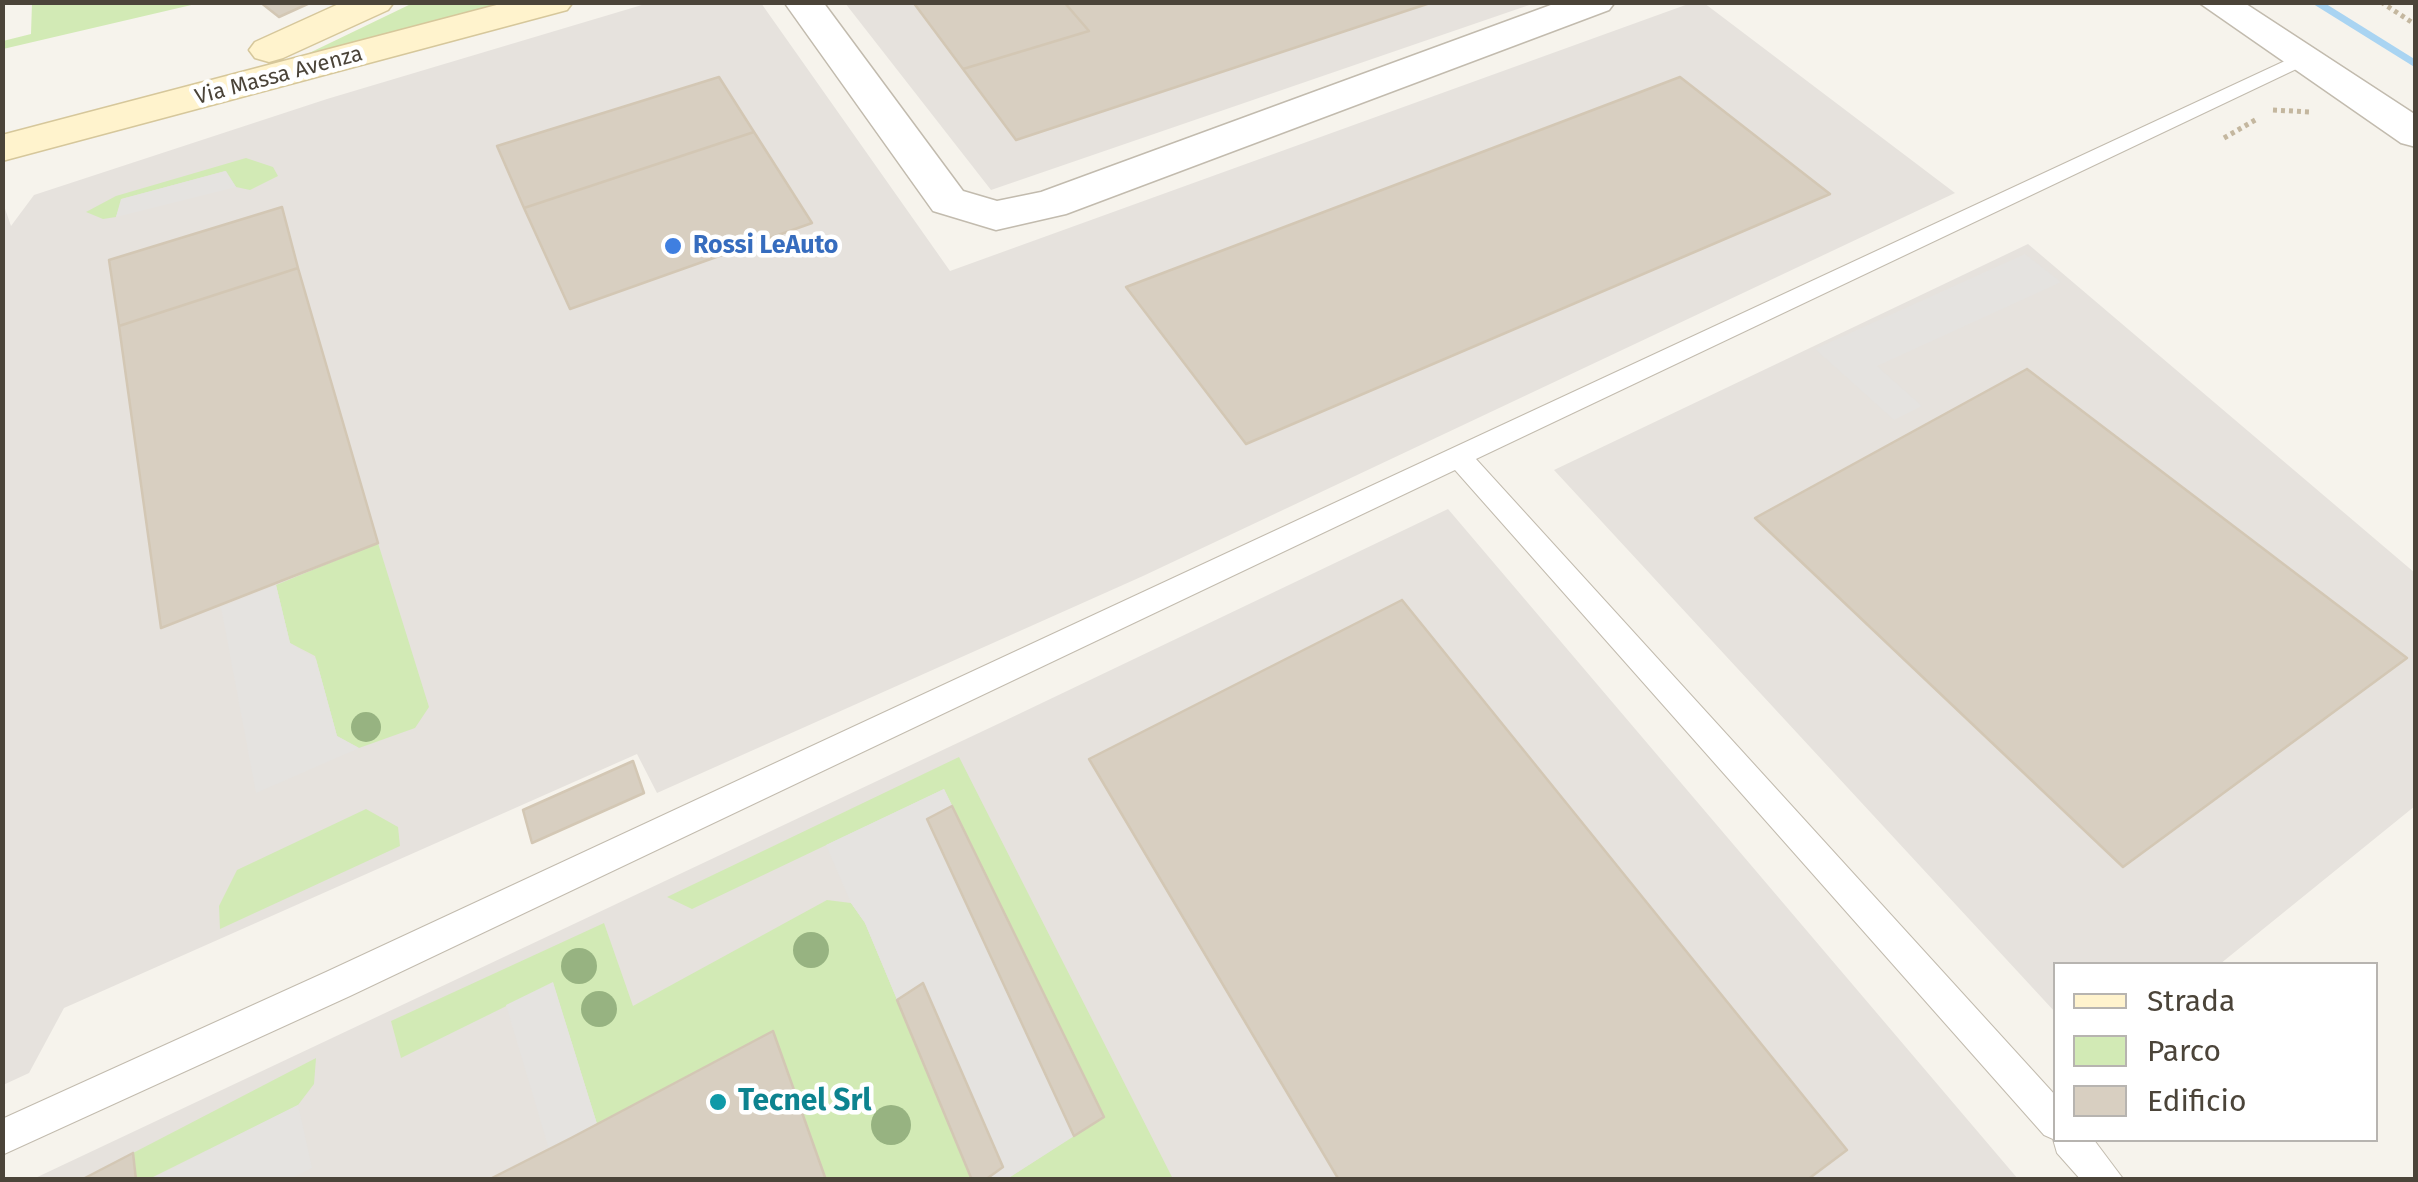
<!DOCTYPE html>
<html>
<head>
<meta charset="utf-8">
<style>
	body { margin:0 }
	#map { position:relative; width:2418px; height:1182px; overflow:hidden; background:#f6f3ec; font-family:"Fira Sans",sans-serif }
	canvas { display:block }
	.frame { position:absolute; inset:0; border:5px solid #4b4439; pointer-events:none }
	.legend { position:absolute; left:2053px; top:962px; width:325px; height:180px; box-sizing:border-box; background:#fff; border:2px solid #b7b4b0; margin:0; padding:12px 18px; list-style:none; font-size:30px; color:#4b4439 }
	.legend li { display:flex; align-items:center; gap:20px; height:50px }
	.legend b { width:50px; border:2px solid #b7b4b0 }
</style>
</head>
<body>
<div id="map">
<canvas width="2418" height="1182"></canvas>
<div class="frame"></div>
<ul class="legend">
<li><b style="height:12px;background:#fff3cd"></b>Strada</li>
<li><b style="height:28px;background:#d2eab5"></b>Parco</li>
<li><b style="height:28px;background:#d8cfc1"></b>Edificio</li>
</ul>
</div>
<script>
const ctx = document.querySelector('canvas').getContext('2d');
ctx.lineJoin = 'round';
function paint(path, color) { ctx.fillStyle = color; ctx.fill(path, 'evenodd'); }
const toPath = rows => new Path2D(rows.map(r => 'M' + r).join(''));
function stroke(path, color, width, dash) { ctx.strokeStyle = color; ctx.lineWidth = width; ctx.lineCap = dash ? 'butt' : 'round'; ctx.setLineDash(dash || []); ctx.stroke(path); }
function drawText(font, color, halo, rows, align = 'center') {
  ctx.font = font + ' "Fira Sans",sans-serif'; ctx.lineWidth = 9; ctx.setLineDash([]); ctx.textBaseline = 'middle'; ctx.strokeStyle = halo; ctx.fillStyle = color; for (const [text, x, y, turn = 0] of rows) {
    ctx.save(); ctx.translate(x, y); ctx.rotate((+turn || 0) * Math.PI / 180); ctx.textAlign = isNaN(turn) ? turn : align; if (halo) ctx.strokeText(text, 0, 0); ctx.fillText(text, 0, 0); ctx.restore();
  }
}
paint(toPath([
	[652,2,761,3,950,271,1691,3,1704,3,1955,193,1143,576,657,793,637,754,64,1008,29,1073,3,1085,2,200,11,226,34,195,327,99],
	[845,3,1535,3,991,190],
	[2028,244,2415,573,2415,806,2220,964,2056,964,2055,1012,1554,470],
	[1448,509,2018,1179,31,1180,1000,723]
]), '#e6e2dd');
paint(toPath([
	[32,3,32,2,200,3,3,49,3,41,31,34],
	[413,3,494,3,475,16,303,56],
	[246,158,273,167,278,176,250,190,236,187,225,171,122,199,116,217,103,219,86,212,116,196],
	[378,543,429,707,415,728,359,748,337,736,315,656,290,643,276,585],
	[959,757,1173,1179,1007,1179,1104,1116,944,789,692,909,667,897],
	[366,809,398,827,400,846,220,929,219,906,237,870],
	[827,900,851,903,865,923,972,1179,826,1179,773,1031,597,1124,553,983,401,1058,391,1021,604,923,633,1006],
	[316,1058,314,1084,298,1105,149,1179,136,1179,133,1153]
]), '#d2eab5');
paint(toPath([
	[226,171,236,187,116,217,121,199],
	[2025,254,2061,282,1877,366,1922,406,1894,420,1815,349],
	[276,585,290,643,316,659,337,736,359,748,256,793,221,607],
	[944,789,1104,1117,1007,1179,972,1179,865,923,851,903,826,845],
	[553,982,597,1124,549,1149,506,1005],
	[298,1105,312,1168,290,1179,151,1179]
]), '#e5e3e0');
paint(toPath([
	[2310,2,2323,2,2416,60,2416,68,2310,2]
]), '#a9d4f2');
const building = toPath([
	[260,2,312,2,279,17,260,2],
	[913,2,1064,2,1089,31,963,69,913,2],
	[1064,2,1433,2,1016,140,963,69,1089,31,1064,2],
	[719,77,754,132,524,208,497,146,719,77],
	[1680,77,1830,194,1246,444,1126,287,1680,77],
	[754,132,812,223,570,309,524,208,754,132],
	[282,207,298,268,119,326,109,260,282,207],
	[298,268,378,543,161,628,119,326,298,268],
	[2027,369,2407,658,2123,867,1755,518,2027,369],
	[1402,600,1847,1150,1807,1180,1339,1180,1089,759,1402,600],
	[633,761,644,793,532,843,523,810,633,761],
	[952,806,1104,1117,1074,1136,927,819,952,806],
	[923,983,1003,1167,985,1180,972,1180,897,1000,923,983],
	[773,1031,826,1180,488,1180,571,1138,773,1031],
	[133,1153,136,1180,81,1180,133,1153]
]);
paint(building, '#d8cfc1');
stroke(building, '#d3c7b4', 2.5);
const lane = toPath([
	[2302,53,2312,59,2309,63,1476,459,2056,1096,2056,1140,2094,1140,2124,1180,2081,1180,2057,1153,2053,1139,2044,1135,1455,470,350,996,2,1155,2,1119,326,972,2302,53]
]);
const street = toPath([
	[784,2,823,2,963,191,997,201,1041,192,1559,2,1615,2,1609,10,1066,214,996,230,933,211,784,2],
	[2198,2,2243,2,2416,115,2416,147,2401,143,2198,2]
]);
const secondary = toPath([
	[343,2,394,2,388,10,283,58,269,62,255,58,249,50,255,42,343,2],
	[508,2,573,2,567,10,2,161,2,135,508,2]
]);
stroke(lane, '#c2bbae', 2);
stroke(street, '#c2bbae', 3);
stroke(secondary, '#d6c79b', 3);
stroke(toPath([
	[2381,2,2416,25],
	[2273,110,2310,112],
	[2224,138,2257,119]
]), '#c4b79f', 5, [4, 4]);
paint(lane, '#fff');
paint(street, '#fff');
paint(secondary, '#fff3cd');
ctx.fillStyle = '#97b381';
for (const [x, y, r] of [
	[366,727,15],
	[811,950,18],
	[579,966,18],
	[599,1009,18],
	[891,1125,20]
]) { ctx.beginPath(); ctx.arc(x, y, r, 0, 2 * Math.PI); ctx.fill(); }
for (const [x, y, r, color] of [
	[673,246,10,"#3f7fe0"],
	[718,1102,10,"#0f9aa8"]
]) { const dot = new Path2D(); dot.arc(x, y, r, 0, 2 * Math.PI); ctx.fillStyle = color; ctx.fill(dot); stroke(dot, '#fff', 4); }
drawText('22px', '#4b4439', '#fff', [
	["Via Massa Avenza",279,76,-15]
]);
drawText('bold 25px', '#366cbe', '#fff', [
	["Rossi LeAuto",693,246]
], 'left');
drawText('bold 30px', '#0d838f', '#fff', [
	["Tecnel Srl",738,1102]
], 'left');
</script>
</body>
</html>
